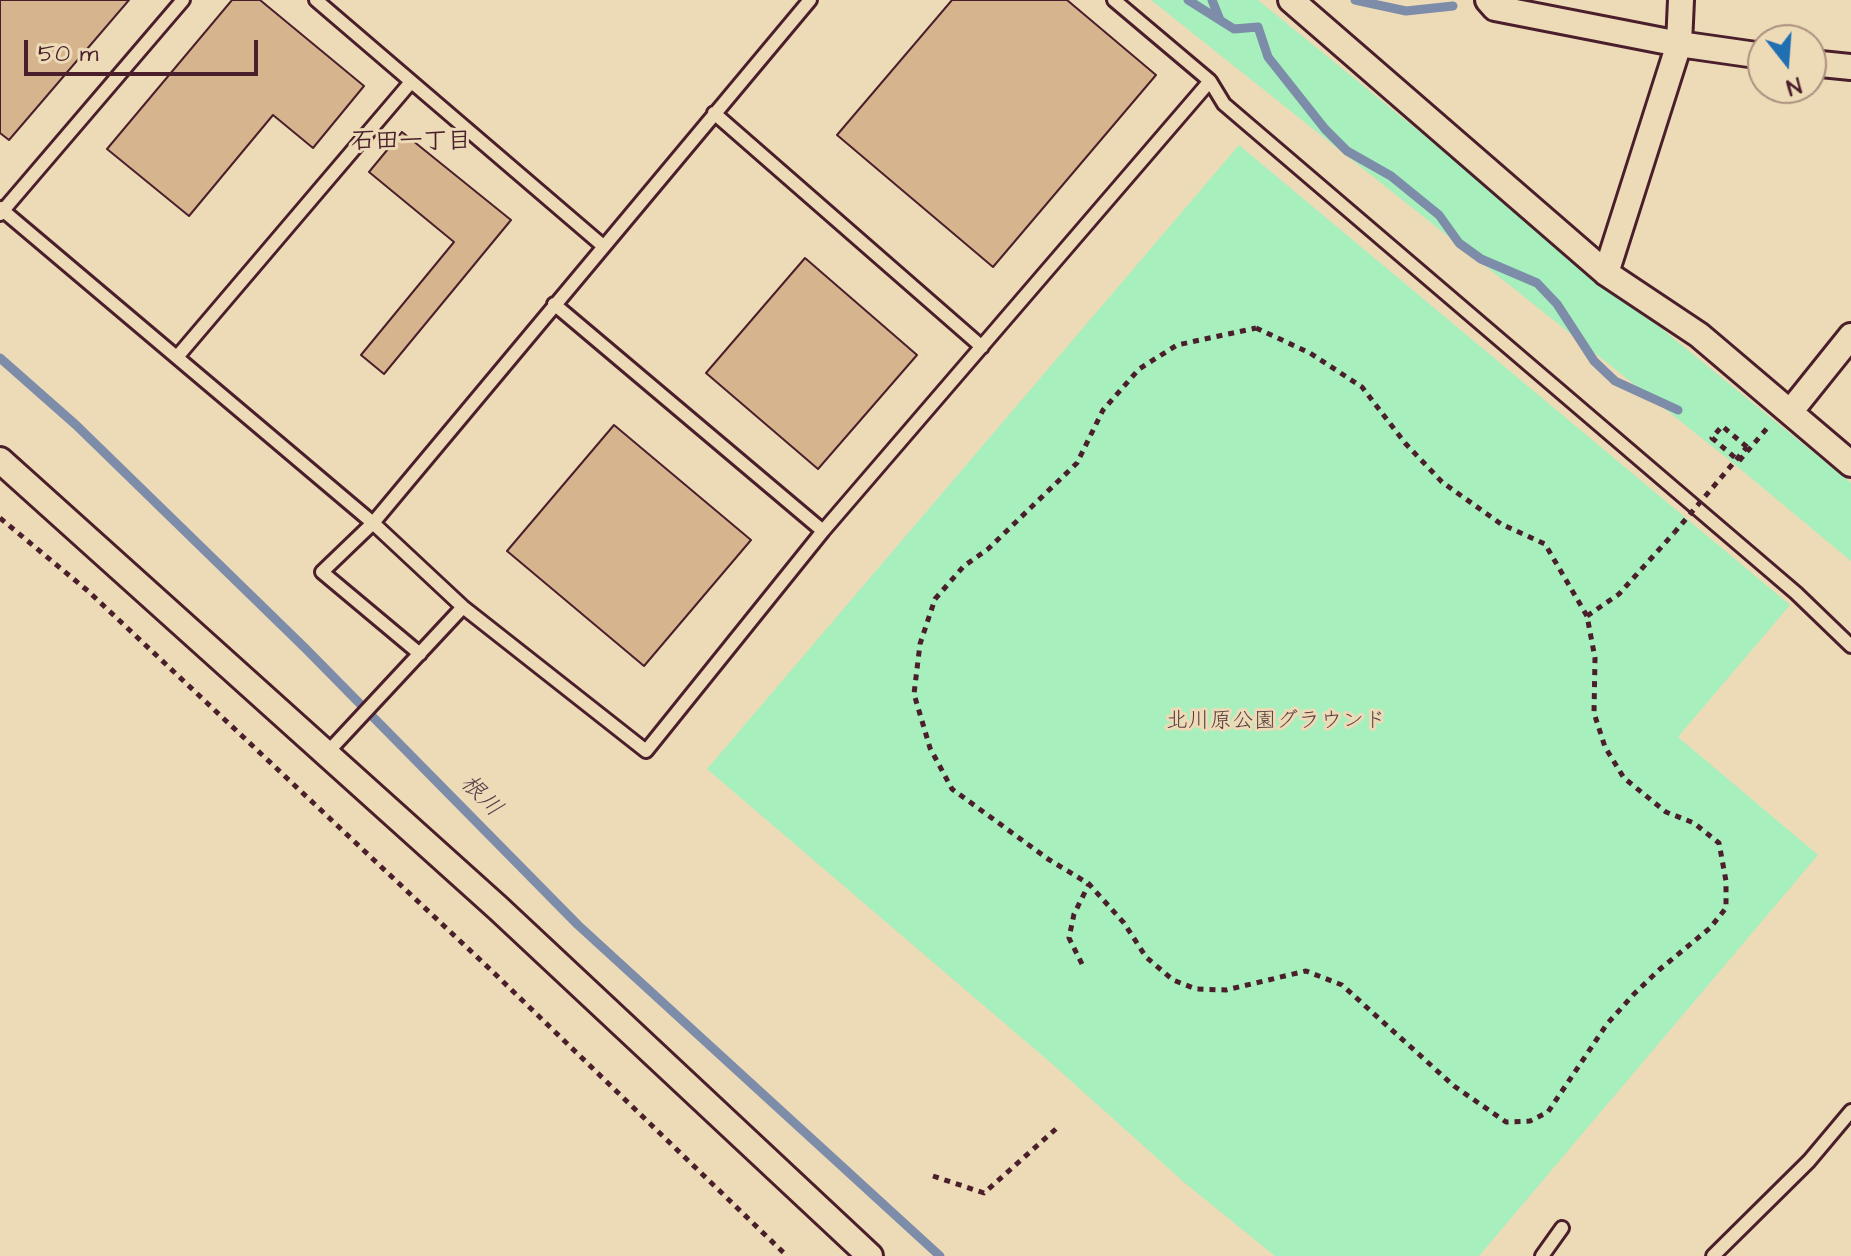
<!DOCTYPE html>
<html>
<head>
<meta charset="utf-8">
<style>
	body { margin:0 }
	#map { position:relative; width:1851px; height:1256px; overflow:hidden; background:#eddbb8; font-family:"Architects Daughter",sans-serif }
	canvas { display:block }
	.north { position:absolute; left:1747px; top:24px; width:80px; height:80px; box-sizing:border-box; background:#eddbb8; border:2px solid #ac9080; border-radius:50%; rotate:163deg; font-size:22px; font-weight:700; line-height:32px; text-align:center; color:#4a1f2b }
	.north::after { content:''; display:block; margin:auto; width:28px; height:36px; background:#1f6fb2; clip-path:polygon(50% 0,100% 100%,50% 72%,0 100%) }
	.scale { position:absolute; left:24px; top:40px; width:234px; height:36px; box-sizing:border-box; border:4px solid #4a1f2b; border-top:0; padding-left:10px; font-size:24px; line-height:28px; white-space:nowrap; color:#4a1f2b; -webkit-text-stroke:6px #eddbb8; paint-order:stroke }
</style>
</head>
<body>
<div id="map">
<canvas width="1851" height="1256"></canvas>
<div class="north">N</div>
<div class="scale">50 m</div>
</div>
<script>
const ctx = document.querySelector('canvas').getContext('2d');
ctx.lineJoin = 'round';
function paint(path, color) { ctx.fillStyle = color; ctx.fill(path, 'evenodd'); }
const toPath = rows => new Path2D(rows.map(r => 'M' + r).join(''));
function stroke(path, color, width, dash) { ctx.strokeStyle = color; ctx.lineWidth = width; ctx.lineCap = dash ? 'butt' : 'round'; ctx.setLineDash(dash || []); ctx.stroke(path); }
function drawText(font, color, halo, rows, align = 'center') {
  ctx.font = font + ' "Architects Daughter","Klee One",sans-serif'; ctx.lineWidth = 6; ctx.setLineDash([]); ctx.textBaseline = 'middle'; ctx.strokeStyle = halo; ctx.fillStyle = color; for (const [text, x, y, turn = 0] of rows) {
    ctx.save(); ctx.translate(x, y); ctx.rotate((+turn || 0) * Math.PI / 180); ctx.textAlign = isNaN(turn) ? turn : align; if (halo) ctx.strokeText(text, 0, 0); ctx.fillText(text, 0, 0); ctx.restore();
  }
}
paint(toPath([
	[1151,0,1258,0,1851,483,1851,561,1733,463],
	[1239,145,1790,605,1678,737,1818,855,1479,1256,1275,1256,1186,1184,1051,1063,707,769]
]), '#a7efbc');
stroke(toPath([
	[1188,0,1234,29,1258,27,1268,57,1325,129,1347,151,1391,176,1439,215,1459,243,1481,259,1537,283,1557,304,1594,361,1615,381,1678,410],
	[1212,0,1220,20],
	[1355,0,1406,11,1453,6],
	[0,358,76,425,305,648,578,925,940,1256]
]), '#7c8ca9', 9);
const building = toPath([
	[0,0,129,0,9,140,0,133,0,0],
	[232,0,260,0,364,86,313,148,273,115,189,216,107,149,232,0],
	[952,0,1067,0,1156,75,993,267,837,135,952,0],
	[402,132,511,220,384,374,361,355,454,242,369,172,402,132],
	[805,258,917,355,818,469,706,373,805,258],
	[614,425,751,540,644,666,507,551,614,425]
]);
paint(building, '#d6b48e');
stroke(building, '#4a1f2b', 2);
const service = toPath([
	[316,0,602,245],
	[1210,81,1224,104,1796,593,1851,646],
	[714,113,982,347],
	[0,208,373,523,463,607,326,754],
	[0,214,183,0],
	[554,304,823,531],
	[177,357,411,82],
	[463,607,646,751,823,531,1210,81,1114,0],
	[420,654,322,572,373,523,810,0],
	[1542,1256,1562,1228],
	[1713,1256,1809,1161,1851,1111]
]);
const minor = toPath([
	[1291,0,1606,273,1699,335,1851,464],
	[1488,0,1495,8,1679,44,1763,56],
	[1811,63,1851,67],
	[1606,273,1679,44,1681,0],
	[1790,412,1851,336],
	[0,460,498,908,870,1256]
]);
stroke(service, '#4a1f2b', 18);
stroke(minor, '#4a1f2b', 30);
stroke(toPath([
	[1256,328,1310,353,1362,387,1405,443,1442,482,1501,524,1545,544,1587,616,1595,658,1594,713,1605,747,1624,778,1666,812,1694,823,1719,843,1726,881,1726,908,1710,928,1659,970,1634,994,1607,1024,1548,1112,1530,1121,1506,1122,1454,1086,1342,985,1306,971,1226,990,1196,989,1173,980,1146,957,1124,923,1089,884,1048,859,952,789,930,748,914,694,920,644,935,599,964,566,988,549,1077,463,1103,410,1139,369,1177,345,1256,328],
	[1747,447,1722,426,1712,438,1739,461,1769,426],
	[0,518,88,591,493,972,787,1256],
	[1587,616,1619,594,1674,533],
	[1082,964,1069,938,1074,914,1089,884],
	[933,1176,984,1193,1057,1128]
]), '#4a1f2b', 5, [6, 6]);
stroke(service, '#eddbb8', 12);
stroke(minor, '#eddbb8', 24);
stroke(toPath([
	[1674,533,1747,447]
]), '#4a1f2b', 5, [6, 6]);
drawText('22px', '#583e41', '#eddbb8', [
	["北川原公園グラウンド",1276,722]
]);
drawText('bold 24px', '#4a1f2b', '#eddbb8', [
	["石田一丁目",411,143]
]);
drawText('italic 24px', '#563a4a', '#eddbb8', [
	["根川",480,797,45]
]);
</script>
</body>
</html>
